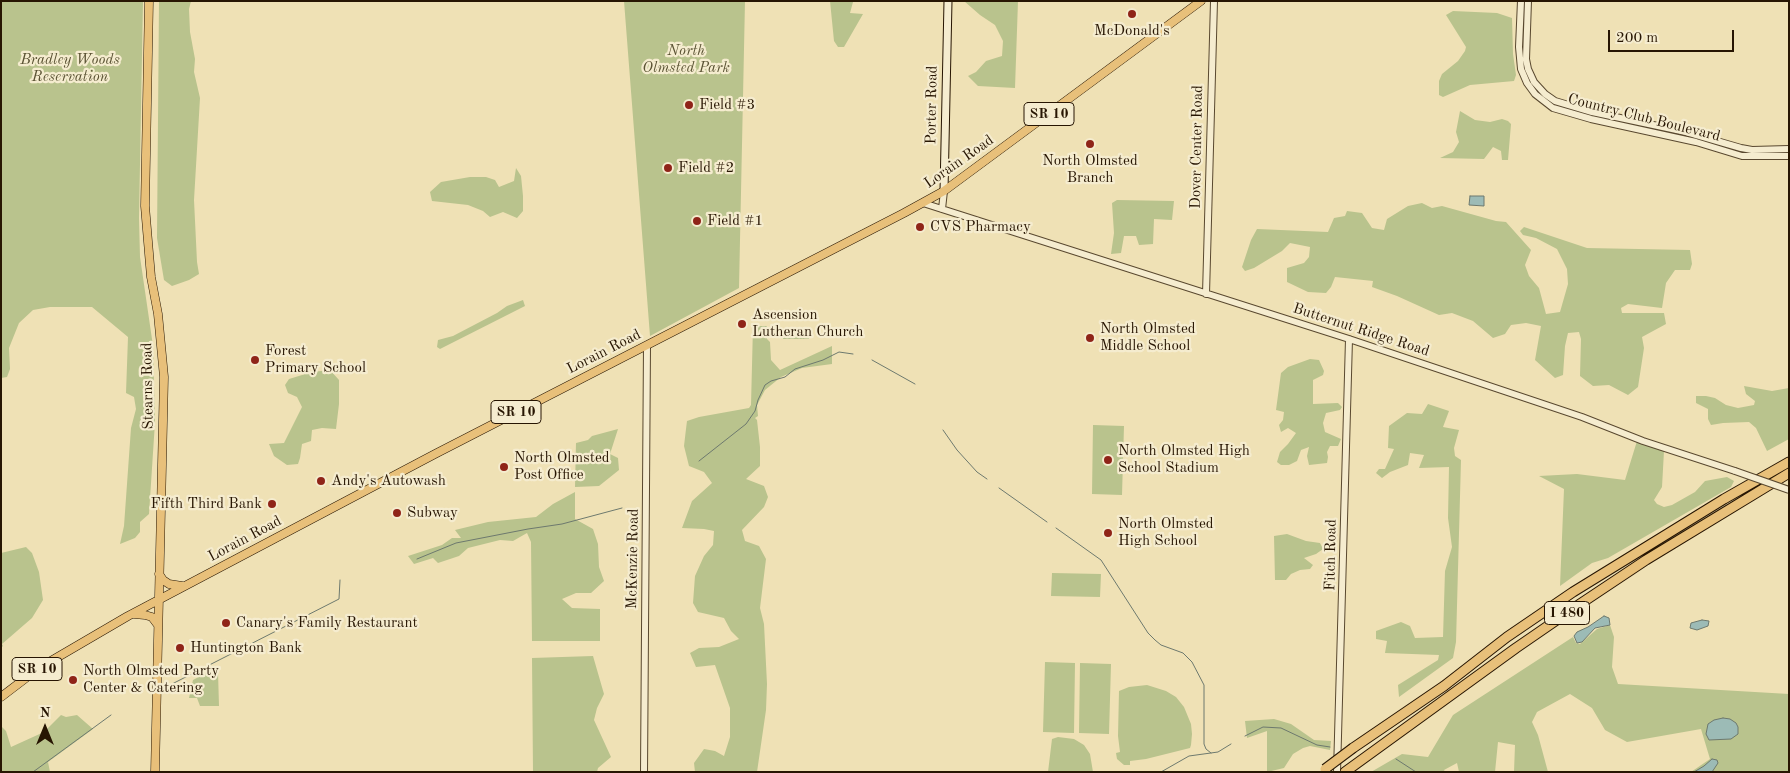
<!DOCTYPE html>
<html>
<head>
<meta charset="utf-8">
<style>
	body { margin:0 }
	#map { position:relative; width:1790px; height:773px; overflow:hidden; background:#efe1b5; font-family:"Old Standard TT",serif }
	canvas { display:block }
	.frame { position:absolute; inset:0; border:2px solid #271502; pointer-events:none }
	.north { position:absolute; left:20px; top:703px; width:50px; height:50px; -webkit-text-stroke:4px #f5eccf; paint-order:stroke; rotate:0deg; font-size:14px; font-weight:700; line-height:20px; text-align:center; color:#271502 }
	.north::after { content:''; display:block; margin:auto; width:18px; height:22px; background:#271502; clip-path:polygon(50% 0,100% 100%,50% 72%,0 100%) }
	.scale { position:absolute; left:1608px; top:30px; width:126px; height:22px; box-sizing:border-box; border:2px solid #271502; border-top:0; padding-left:6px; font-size:15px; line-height:18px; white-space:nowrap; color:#271502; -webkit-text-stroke:4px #f5eccf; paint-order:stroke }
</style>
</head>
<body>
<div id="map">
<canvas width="1790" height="773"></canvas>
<div class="frame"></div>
<div class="north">N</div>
<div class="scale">200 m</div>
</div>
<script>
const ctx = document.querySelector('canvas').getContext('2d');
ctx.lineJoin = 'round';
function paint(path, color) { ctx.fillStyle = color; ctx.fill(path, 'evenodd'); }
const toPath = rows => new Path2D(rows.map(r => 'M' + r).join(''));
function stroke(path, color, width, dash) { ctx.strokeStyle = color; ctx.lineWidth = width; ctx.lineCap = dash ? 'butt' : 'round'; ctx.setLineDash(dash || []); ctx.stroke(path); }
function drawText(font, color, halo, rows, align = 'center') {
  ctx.font = font + ' "Old Standard TT",serif'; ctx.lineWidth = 4.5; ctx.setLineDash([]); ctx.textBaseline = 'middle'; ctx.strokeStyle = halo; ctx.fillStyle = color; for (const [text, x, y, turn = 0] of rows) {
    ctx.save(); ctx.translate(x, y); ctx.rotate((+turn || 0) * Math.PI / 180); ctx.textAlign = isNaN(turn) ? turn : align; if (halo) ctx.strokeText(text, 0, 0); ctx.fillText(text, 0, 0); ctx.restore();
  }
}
paint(toPath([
	[1,1,143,1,139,218,140,257,153,346,155,422,149,514,140,522,140,532,135,538,120,544,124,526,131,428,136,409,134,397,126,393,128,337,92,307,50,307,33,310,19,323,9,348,10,369,7,377,1,378],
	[159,1,191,1,189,9,190,32,195,59,194,72,200,98,194,200,197,262,199,274,189,280,172,286,164,280,157,238],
	[624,1,745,1,739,288,650,336],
	[830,1,897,1,853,2,850,13,863,14,844,47,838,47,834,41],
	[964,1,1018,1,1015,88,978,86,968,76,976,72,986,61,1002,56,1003,41,995,25,980,15],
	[1453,11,1497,13,1512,18,1513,54,1516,75,1514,81,1470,85,1443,97,1439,95,1439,81,1442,74,1458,61,1465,51,1466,47,1446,15],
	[1460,111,1475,120,1490,122,1502,119,1508,121,1511,124,1508,160,1502,160,1501,151,1493,147,1484,159,1440,158,1453,152,1459,142,1456,132],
	[516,168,521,176,523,196,523,211,517,218,503,212,490,217,483,211,468,205,432,201,430,192,441,182,470,177,486,177,495,180,499,187,514,181],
	[1117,200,1174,201,1172,220,1154,219,1153,244,1139,245,1136,236,1124,236,1121,253,1111,254,1114,233,1112,203],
	[1422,203,1432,208,1442,206,1496,221,1506,222,1531,250,1525,265,1529,276,1539,288,1546,314,1560,312,1568,284,1567,269,1557,249,1536,238,1523,235,1520,231,1524,227,1587,248,1690,250,1692,264,1690,270,1675,270,1666,283,1662,308,1628,304,1621,308,1622,313,1664,313,1666,324,1642,337,1644,348,1638,387,1628,395,1609,385,1593,386,1580,376,1581,339,1579,332,1568,333,1565,346,1563,375,1555,378,1535,360,1541,326,1526,323,1511,325,1505,334,1493,338,1473,321,1452,313,1439,315,1397,296,1372,287,1373,281,1335,277,1331,287,1326,293,1308,292,1287,282,1287,268,1304,263,1309,257,1310,247,1290,243,1282,251,1254,268,1245,271,1242,267,1251,240,1257,229,1328,232,1334,218,1345,216,1347,211,1362,213,1372,228,1384,230,1387,219,1408,206],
	[523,300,525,306,440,349,437,347,438,340,453,336,497,313,507,306],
	[753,326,767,326,767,339,770,342,771,360,780,370,832,346,832,364,802,368,781,377,765,390,757,405,758,416,755,418,757,420,760,447,760,466,746,479,764,486,768,497,764,507,742,530,745,541,759,546,766,559,760,608,764,624,767,684,766,710,757,772,695,772,694,763,704,749,715,751,724,756,730,737,730,708,715,665,696,667,690,653,699,648,719,647,739,639,731,631,724,618,698,612,693,603,695,576,704,556,713,545,714,531,704,529,682,528,692,501,712,483,704,472,689,466,684,446,686,429,687,421,699,417,749,408,751,405],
	[783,330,808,330,809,339,783,339],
	[1310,359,1319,360,1324,371,1323,375,1313,380,1313,404,1338,403,1342,407,1340,410,1326,413,1323,423,1325,432,1341,439,1338,446,1330,446,1327,452,1328,457,1327,463,1309,465,1307,456,1309,447,1301,450,1297,461,1289,465,1281,465,1277,462,1280,452,1288,444,1296,433,1288,428,1281,432,1279,425,1283,420,1284,412,1276,410,1281,373,1288,367],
	[330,370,339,380,339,404,336,429,322,428,312,430,311,441,302,444,300,458,298,464,287,465,274,456,269,444,284,443,302,407,297,397,288,393,285,385,289,379,312,372],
	[1744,386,1772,391,1789,388,1789,439,1767,451,1756,428,1749,422,1723,423,1711,425,1708,419,1708,409,1696,403,1696,396,1706,396,1715,398,1726,405,1738,408,1754,405,1755,401,1746,394],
	[1428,404,1449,411,1443,427,1459,430,1454,448,1455,456,1461,460,1456,642,1453,658,1399,697,1398,685,1438,660,1439,655,1385,653,1387,641,1376,639,1376,631,1401,622,1410,626,1415,638,1443,637,1445,571,1452,547,1448,518,1449,467,1419,468,1424,455,1410,453,1408,465,1390,472,1382,478,1376,473,1379,469,1385,469,1394,449,1388,448,1389,426,1407,413,1422,414],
	[1093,425,1124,426,1122,495,1092,494],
	[618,429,610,454,618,458,619,470,599,486,575,487,576,443,588,440,592,436],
	[1637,441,1664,451,1662,487,1654,500,1657,504,1664,507,1672,505,1695,492,1705,481,1727,477,1734,481,1731,487,1608,558,1592,563,1560,586,1564,489,1539,476,1577,474,1625,480],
	[575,492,575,519,593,529,598,544,599,567,604,581,591,593,576,593,562,599,572,608,600,609,600,641,532,641,531,542,527,533,513,541,500,540,468,548,459,556,438,563,433,558,414,564,408,556,442,545,452,538,461,538,455,530,488,522,536,517,553,504],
	[1287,534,1306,541,1320,543,1323,549,1316,554,1304,558,1313,565,1310,569,1300,570,1291,574,1286,580,1275,580,1274,536],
	[26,547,32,553,39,572,43,600,32,618,2,644,3,646,1,648,1,553],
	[1052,573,1101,574,1100,597,1051,596],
	[1610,625,1614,637,1612,667,1618,684,1789,694,1789,772,1691,772,1710,759,1701,729,1627,742,1605,730,1592,708,1570,694,1537,712,1532,722,1538,735,1548,772,1514,772,1515,745,1498,742,1495,772,1459,772,1457,763,1444,770,1445,772,1371,772,1402,754,1428,757,1453,715,1573,637,1576,643,1580,644,1597,629],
	[593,656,604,694,597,708,594,720,611,757,598,768,597,772,533,772,532,658],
	[1045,662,1075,663,1074,733,1043,732],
	[1080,663,1111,664,1109,734,1079,733],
	[214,669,218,672,219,706,200,706,197,698,189,698,193,680],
	[1147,685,1166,691,1176,697,1184,707,1191,724,1192,734,1191,745,1190,748,1146,759,1130,761,1130,765,1124,765,1117,759,1116,753,1120,752,1118,736,1119,691,1129,687],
	[61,715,66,717,77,715,93,729,48,762,50,772,1,772,1,726,6,731,11,747,44,732],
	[1274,719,1291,724,1314,740,1331,741,1330,750,1310,746,1303,748,1293,754,1284,768,1267,772,1267,731,1247,738,1245,721],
	[1058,737,1074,739,1084,745,1090,754,1093,772,1048,772,1052,739]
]), '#b9c38d');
const water = toPath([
	[1470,196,1484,196,1484,206,1469,205,1470,196],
	[1604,616,1609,618,1610,625,1595,628,1582,642,1577,643,1574,636,1577,632,1588,627,1604,616],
	[1702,620,1709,621,1708,626,1697,630,1690,628,1691,623,1702,620],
	[1723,718,1730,719,1736,723,1738,727,1738,734,1731,739,1709,740,1706,734,1708,724,1714,720,1723,718],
	[1712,759,1717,760,1718,763,1712,772,1694,772,1704,766,1712,759]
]);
paint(water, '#9cbbb6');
stroke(water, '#6d796e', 1);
stroke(toPath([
	[872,360,915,384],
	[943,430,957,450,977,472,987,479],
	[699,461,746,424,755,411,758,400,765,385,771,381,785,377,795,369,823,360,839,352,853,354],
	[999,488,1047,522],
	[1056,528,1101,560,1148,633,1155,640,1161,645,1183,653,1192,662,1204,685,1204,744,1206,749,1211,753],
	[417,559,456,543,528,529,562,524,622,508],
	[172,684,339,599,340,580],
	[1245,736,1263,727,1281,728,1317,745,1330,747],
	[1396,759,1416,772],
	[33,772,111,715],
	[1161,772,1189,756,1218,752,1231,744]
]), '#6d796e', 1);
const tertiary = toPath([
	[1521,1,1519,47,1521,69,1527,83,1535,94,1553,108,1591,119,1696,142,1742,156,1789,156],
	[1528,1,1526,59,1528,69,1534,82,1545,94,1555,101,1592,112,1686,132,1741,148,1752,150,1789,149],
	[923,203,1349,339,1582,417,1643,441,1735,471],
	[942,209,944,191],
	[1206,294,1214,1],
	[644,772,647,346],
	[1337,772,1349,339]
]);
const secondary = toPath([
	[944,191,948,1]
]);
const primary = toPath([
	[149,1,145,206,151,277,158,314,164,377,155,772],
	[159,574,163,580,169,584,182,586],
	[134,614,145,615,152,617,158,625],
	[1,697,39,668,128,616,435,454,904,213,944,191,1201,1]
]);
const motorway = toPath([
	[1353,748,1444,686,1507,637,1573,592,1724,499,1789,462],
	[1345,772,1516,648,1577,606,1646,560,1789,473]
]);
stroke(tertiary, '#59482f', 8);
stroke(secondary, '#271502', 9);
stroke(primary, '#271502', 9);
stroke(motorway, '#271502', 11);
stroke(tertiary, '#f5eccf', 6);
stroke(secondary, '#f5eccf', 7);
stroke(primary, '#e8c07a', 8);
stroke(motorway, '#e8c07a', 9);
const tertiaryBridge = toPath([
	[1735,471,1789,490]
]);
const motorwayBridge = toPath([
	[1325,769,1353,748]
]);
stroke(tertiaryBridge, '#59482f', 8, []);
stroke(motorwayBridge, '#271502', 11, []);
stroke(tertiaryBridge, '#f5eccf', 6);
stroke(motorwayBridge, '#e8c07a', 9);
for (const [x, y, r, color] of [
	[1132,14,5,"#8f2418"],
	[689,105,5,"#8f2418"],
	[1090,144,5,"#8f2418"],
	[668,168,5,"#8f2418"],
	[697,221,5,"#8f2418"],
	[920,227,5,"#8f2418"],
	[742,324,5,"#8f2418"],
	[1090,338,5,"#8f2418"],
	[255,360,5,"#8f2418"],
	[1108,460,5,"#8f2418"],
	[504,467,5,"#8f2418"],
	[321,481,5,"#8f2418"],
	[272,504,5,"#8f2418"],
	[397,513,5,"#8f2418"],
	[1108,533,5,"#8f2418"],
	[226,623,5,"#8f2418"],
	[180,648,5,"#8f2418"],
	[73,680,5,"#8f2418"]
]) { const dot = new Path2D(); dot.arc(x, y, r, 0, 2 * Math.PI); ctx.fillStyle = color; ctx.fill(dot); stroke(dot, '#f5eccf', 2); }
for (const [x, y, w] of [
	[1049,114,50],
	[516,412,50],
	[1567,613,45],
	[37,669,50]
]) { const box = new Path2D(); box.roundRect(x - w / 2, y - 11.5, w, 23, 4); ctx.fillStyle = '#f5eccf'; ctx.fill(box); stroke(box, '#271502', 1); }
drawText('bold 14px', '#271502', null, [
	["SR 10",1049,114],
	["SR 10",516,412],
	["I 480",1567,613],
	["SR 10",37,669]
]);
drawText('15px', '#271502', '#f5eccf', [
	["McDonald's",1132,31,"center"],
	["Field #3",699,105],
	["North Olmsted",1090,161,"center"],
	["Branch",1090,178,"center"],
	["Field #2",678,168],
	["Field #1",707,221],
	["CVS Pharmacy",930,227],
	["Ascension",752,315],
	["Lutheran Church",752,332],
	["North Olmsted",1100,329],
	["Middle School",1100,346],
	["Forest",265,351],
	["Primary School",265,368],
	["North Olmsted High",1118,451],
	["School Stadium",1118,468],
	["North Olmsted",514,458],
	["Post Office",514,475],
	["Andy's Autowash",331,481],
	["Fifth Third Bank",262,504,"right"],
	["Subway",407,513],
	["North Olmsted",1118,524],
	["High School",1118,541],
	["Canary's Family Restaurant",236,623],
	["Huntington Bank",190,648],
	["North Olmsted Party",83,671],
	["Center & Catering",83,688]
], 'left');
drawText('italic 15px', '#5a5233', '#f5eccf', [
	["North",686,51],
	["Olmsted Park",686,68],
	["Bradley Woods",70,60],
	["Reservation",70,77]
]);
drawText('15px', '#271502', '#f5eccf', [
	["Porter Road",932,105,-89],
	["Country Club Boulevard",1644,118,14],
	["Dover Center Road",1197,147,-89],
	["Lorain Road",959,162,-35],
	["Butternut Ridge Road",1361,330,18],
	["Lorain Road",604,352,-27],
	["Stearns Road",148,386,-91],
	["Lorain Road",245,539,-28],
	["Fitch Road",1331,555,-89],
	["McKenzie Road",633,559,-89]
]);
</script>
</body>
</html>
